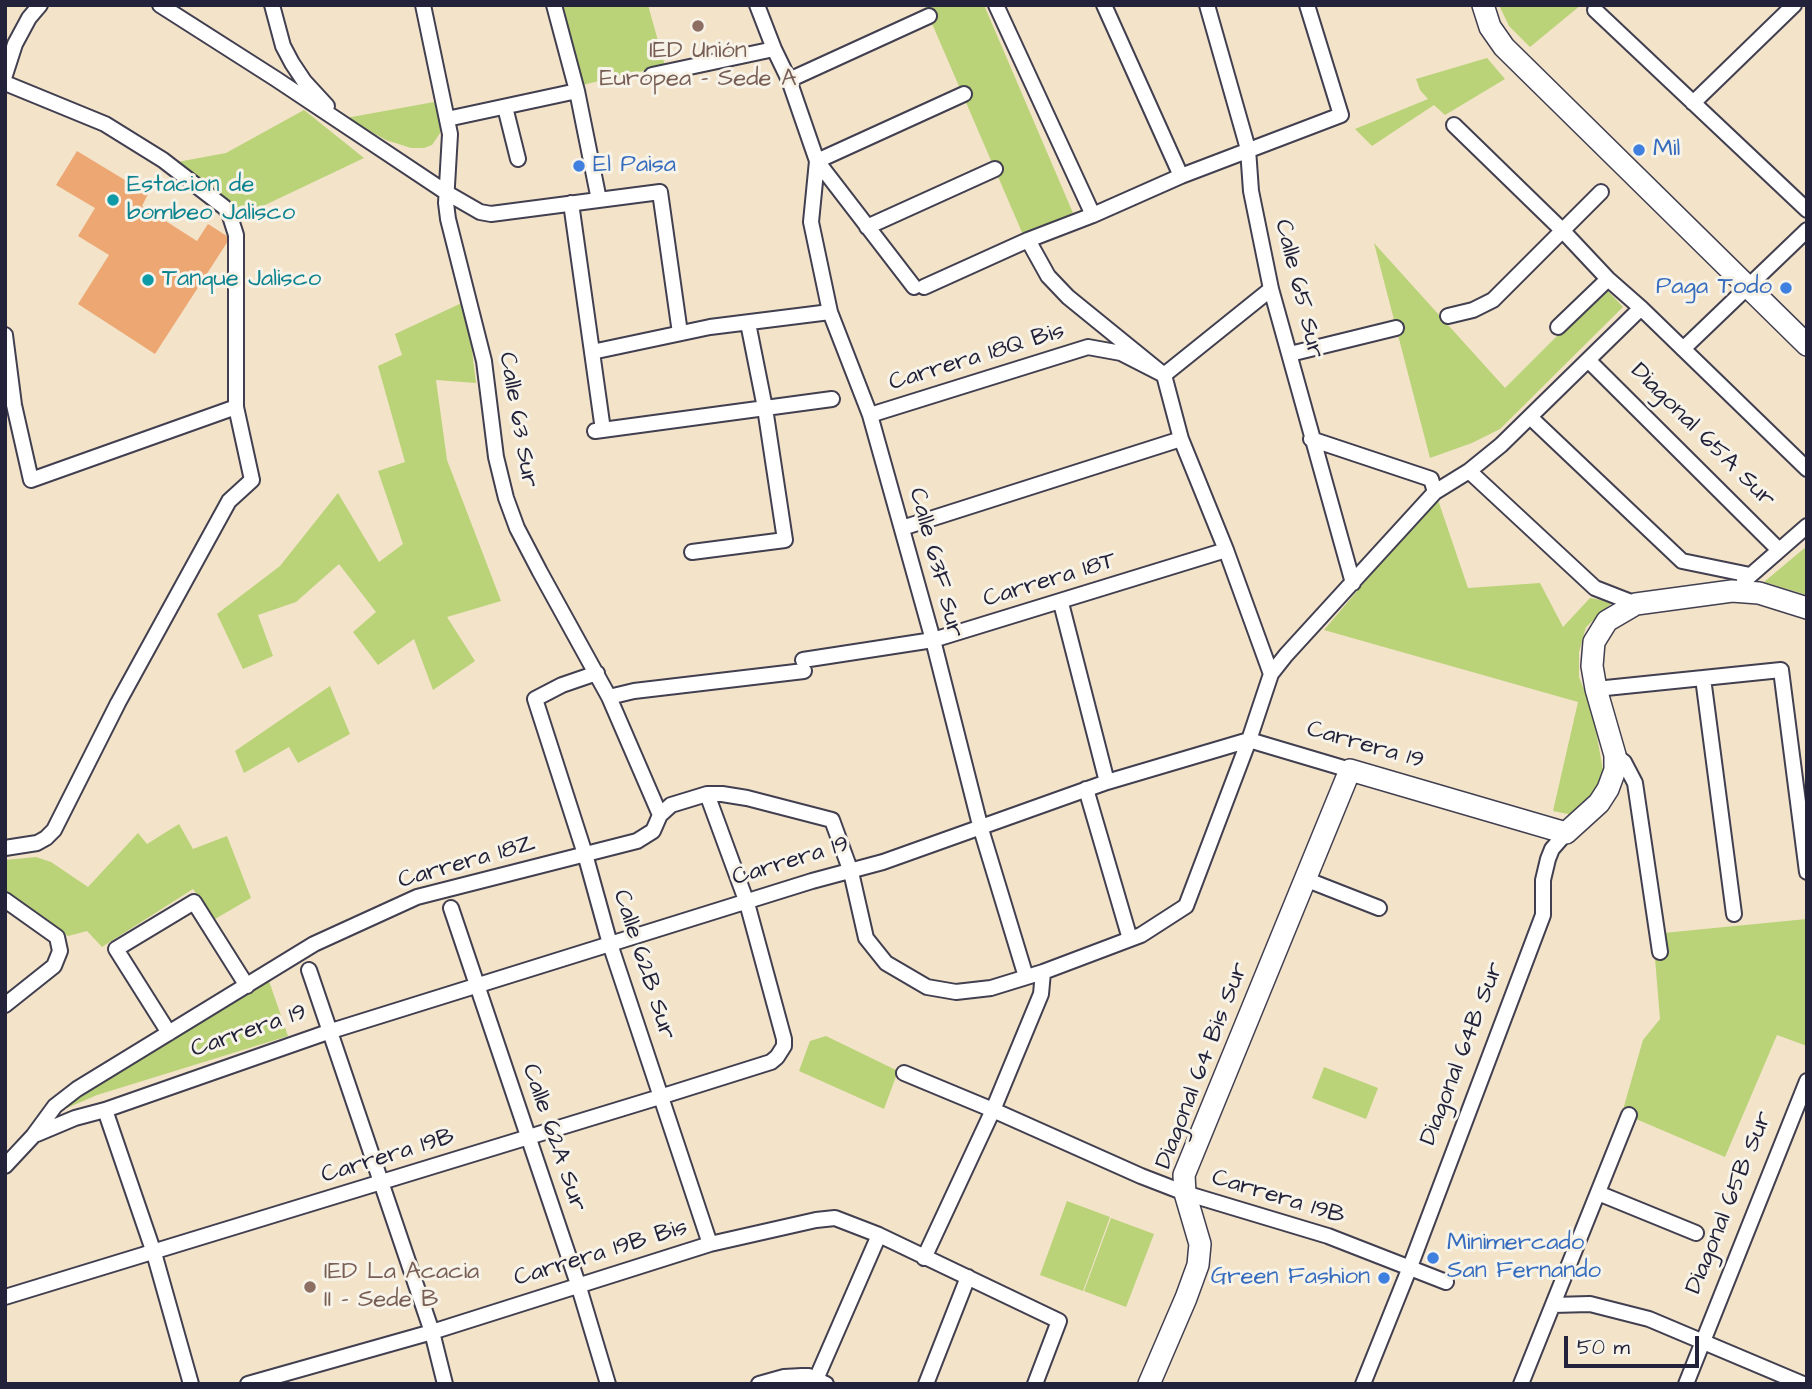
<!DOCTYPE html>
<html>
<head>
<meta charset="utf-8">
<style>
	body { margin:0 }
	#map { position:relative; width:1812px; height:1389px; overflow:hidden; background:#f2e3c9; font-family:"Architects Daughter",sans-serif }
	canvas { display:block }
	.frame { position:absolute; inset:0; border:7px solid #22223b; pointer-events:none }
	.scale { position:absolute; left:1564px; top:1336px; width:135px; height:32px; box-sizing:border-box; border:4px solid #22223b; border-top:0; padding-left:9px; font-size:21px; line-height:24px; white-space:nowrap; color:#22223b; -webkit-text-stroke:5px #f7f3e8; paint-order:stroke }
</style>
</head>
<body>
<div id="map">
<canvas width="1812" height="1389"></canvas>
<div class="frame"></div>
<div class="scale">50 m</div>
</div>
<script>
const ctx = document.querySelector('canvas').getContext('2d');
ctx.lineJoin = 'round';
function paint(path, color) { ctx.fillStyle = color; ctx.fill(path, 'evenodd'); }
const toPath = rows => new Path2D(rows.map(r => 'M' + r).join(''));
function stroke(path, color, width, dash) { ctx.strokeStyle = color; ctx.lineWidth = width; ctx.lineCap = dash ? 'butt' : 'round'; ctx.setLineDash(dash || []); ctx.stroke(path); }
function drawText(font, color, halo, rows, align = 'center') {
  ctx.font = font + ' "Architects Daughter",sans-serif'; ctx.lineWidth = 6; ctx.setLineDash([]); ctx.textBaseline = 'middle'; ctx.strokeStyle = halo; ctx.fillStyle = color; for (const [text, x, y, turn = 0] of rows) {
    ctx.save(); ctx.translate(x, y); ctx.rotate((+turn || 0) * Math.PI / 180); ctx.textAlign = isNaN(turn) ? turn : align; if (halo) ctx.strokeText(text, 0, 0); ctx.fillText(text, 0, 0); ctx.restore();
  }
}
paint(toPath([
	[562,5,648,5,665,66,582,85],
	[924,5,984,5,1073,213,1024,237],
	[1499,5,1581,5,1530,47,1509,26],
	[1487,58,1505,79,1445,115,1434,105,1372,146,1355,129,1428,99,1420,90,1416,79],
	[434,102,442,123,440,133,432,145,424,148,411,148,386,140,346,118],
	[304,110,364,158,246,214,172,163,226,153],
	[1374,243,1505,388,1605,288,1623,307,1500,429,1472,443,1430,458],
	[466,301,476,383,436,380,447,460,501,601,447,617,475,661,433,690,414,639,378,665,353,632,376,612,339,564,296,602,258,615,273,656,243,669,217,614,280,566,338,493,379,562,403,544,378,471,405,462,378,366,402,355,395,334],
	[1437,497,1468,588,1540,583,1563,627,1590,598,1613,602,1586,627,1579,652,1579,677,1592,709,1604,776,1593,796,1573,815,1553,811,1578,702,1324,630],
	[1807,546,1807,595,1764,582],
	[330,686,350,734,298,763,289,747,244,773,235,751],
	[179,824,193,849,227,836,251,898,215,919,193,889,102,947,87,931,68,936,5,893,5,860,36,857,51,862,88,887,138,833,147,844],
	[1807,919,1807,1046,1777,1035,1725,1157,1622,1113,1643,1040,1660,1019,1653,934],
	[269,981,288,1036,97,1095,60,1111,82,1094],
	[826,1036,898,1071,884,1109,799,1071,810,1041],
	[1324,1067,1378,1088,1366,1119,1312,1098],
	[1067,1201,1110,1217,1083,1291,1040,1275],
	[1111,1218,1154,1234,1126,1307,1084,1291]
]), '#bad378');
paint(toPath([
	[77,151,148,194,142,206,197,241,208,224,230,238,155,354,78,304,109,255,78,236,95,208,56,185]
]), '#eda773');
const street = toPath([
	[160,5,276,79,447,193,480,212,491,214,660,192,680,333],
	[272,5,283,46,292,63,304,81,327,106],
	[423,5,450,134,446,203,448,219,484,361,496,457,506,498,517,528,540,572,609,697,660,815],
	[554,5,577,91,599,200],
	[757,5,774,49,789,80,817,161,914,287],
	[996,5,1093,215,1181,176,1341,115,1307,5],
	[1104,5,1181,176],
	[1207,5,1248,149,1251,191,1271,289,1353,583],
	[1595,10,1807,210],
	[5,75,15,44,29,18,40,5],
	[652,75,774,49],
	[789,80,929,16],
	[5,83,105,124,163,160,224,207,229,213,236,235,236,407,252,480,229,501,118,703,54,830,46,838,37,843,5,848],
	[964,94,817,161,811,222,830,312,870,415,933,640,981,829,1026,977],
	[1693,103,1794,5],
	[505,107,518,159],
	[447,119,577,91],
	[1454,125,1562,230,1608,279,1641,308,1807,469],
	[571,203,603,430],
	[867,227,995,169],
	[1028,240,1048,276,1068,297,1164,375,1181,439,1226,550,1271,674],
	[924,287,1028,240,1093,215],
	[1448,316,1473,310,1493,300,1601,192],
	[1558,327,1608,279],
	[5,335,14,405,31,480,236,407],
	[1683,349,1807,230],
	[592,352,710,327,830,312],
	[1290,354,1396,328],
	[1588,360,1779,550],
	[870,415,1088,347,1121,353,1164,375,1271,289],
	[1530,417,1682,561,1750,575],
	[595,431,832,399],
	[1311,439,1431,479,1435,492],
	[1469,471,1595,588,1636,604],
	[902,528,1181,439],
	[692,552,785,540,765,408,748,323],
	[1744,581,1807,526],
	[1061,603,1107,782],
	[803,660,933,640,1226,550],
	[597,673,562,685,535,699,585,854,610,944,710,1244],
	[1703,678,1734,914],
	[1596,689,1781,670,1807,872],
	[609,697,634,691,804,671],
	[1615,755,1624,762,1635,783,1660,952],
	[1086,789,1130,939],
	[1305,879,1379,908],
	[5,900,57,937,60,951,54,966,5,1005],
	[451,908,578,1284,608,1384],
	[309,970,432,1332,445,1384],
	[169,1033,116,949,194,902,247,986],
	[904,1073,993,1110,1141,1176,1185,1193,1328,1236,1446,1282],
	[105,1110,154,1253,191,1384],
	[37,1134,75,1118,105,1110,328,1032,812,881,883,862,1107,782,1249,740,1350,770],
	[5,1166,33,1136,55,1106,77,1089,314,944,417,897,637,841,653,831,660,815,671,805,707,794,722,794,747,798,832,820,851,872,866,938,886,963,927,987,956,992,991,988,1043,972,1141,935,1186,906,1249,740,1271,674,1286,655,1435,492,1469,471,1501,445,1641,308],
	[1598,1193,1696,1233],
	[924,1258,993,1110,1041,994,1043,972],
	[5,1297,663,1096,771,1062,777,1057,784,1046,784,1039,747,903,707,794],
	[1553,1305,1590,1304,1649,1319,1803,1384],
	[248,1384,432,1332,710,1244,816,1220,835,1218,879,1235,1059,1321,1035,1384],
	[759,1384,784,1377,802,1376,809,1376,826,1384],
	[814,1384,879,1235],
	[926,1384,968,1277],
	[1363,1384,1410,1267,1543,915,1543,880,1548,859,1552,849,1566,833],
	[1521,1384,1629,1115],
	[1686,1384,1807,1081]
]);
const secondary = toPath([
	[1483,5,1490,27,1504,47,1807,345],
	[1149,1384,1186,1298,1198,1265,1200,1244,1185,1193,1184,1175,1350,770,1566,833,1599,803,1608,789,1615,770,1615,755,1596,689,1592,666,1594,642,1607,621,1636,604,1732,591,1759,593,1807,608]
]);
stroke(street, '#413f50', 18);
stroke(secondary, '#413f50', 24);
stroke(street, '#fff', 14);
stroke(secondary, '#fff', 21);
for (const [x, y, r, color] of [
	[698,26,7,"#8d6e63"],
	[1639,150,7,"#3f7fe0"],
	[579,166,7,"#3f7fe0"],
	[113,200,7,"#0f9aa8"],
	[148,280,7,"#0f9aa8"],
	[1786,288,7,"#3f7fe0"],
	[1433,1258,7,"#3f7fe0"],
	[1384,1278,7,"#3f7fe0"],
	[310,1287,7,"#8d6e63"]
]) { const dot = new Path2D(); dot.arc(x, y, r, 0, 2 * Math.PI); ctx.fillStyle = color; ctx.fill(dot); stroke(dot, '#f7f3e8', 2.5); }
drawText('24px', '#785e54', '#f7f3e8', [
	["IED Unión",698,52],
	["Europea - Sede A",698,80],
	["IED La Acacia",324,1273,"left"],
	["II - Sede B",324,1301,"left"]
]);
drawText('24px', '#366cbe', '#f7f3e8', [
	["Mil",1653,150],
	["El Paisa",593,166],
	["Paga Todo",1772,288,"right"],
	["Minimercado",1447,1244],
	["San Fernando",1447,1272],
	["Green Fashion",1370,1278,"right"]
], 'left');
drawText('24px', '#0d838f', '#f7f3e8', [
	["Estacion de",127,186],
	["bombeo Jalisco",127,214],
	["Tanque Jalisco",162,280]
], 'left');
drawText('24px', '#22223b', '#f7f3e8', [
	["Calle 65 Sur",1298,289,76],
	["Carrera 18Q Bis",977,358,-17],
	["Calle 63 Sur",517,420,80],
	["Diagonal 65A Sur",1702,436,45],
	["Calle 63F Sur",935,563,75],
	["Carrera 18T",1050,581,-17],
	["Carrera 19",1365,746,16],
	["Carrera 19",791,862,-17],
	["Carrera 18Z",467,863,-16],
	["Calle 62B Sur",643,965,72],
	["Carrera 19",249,1032,-19],
	["Diagonal 64B Sur",1463,1054,-69],
	["Diagonal 64 Bis Sur",1203,1066,-69],
	["Calle 62A Sur",553,1138,71],
	["Carrera 19B",388,1157,-17],
	["Carrera 19B",1278,1198,17],
	["Diagonal 65B Sur",1730,1203,-68],
	["Carrera 19B Bis",601,1254,-17]
]);
</script>
</body>
</html>
